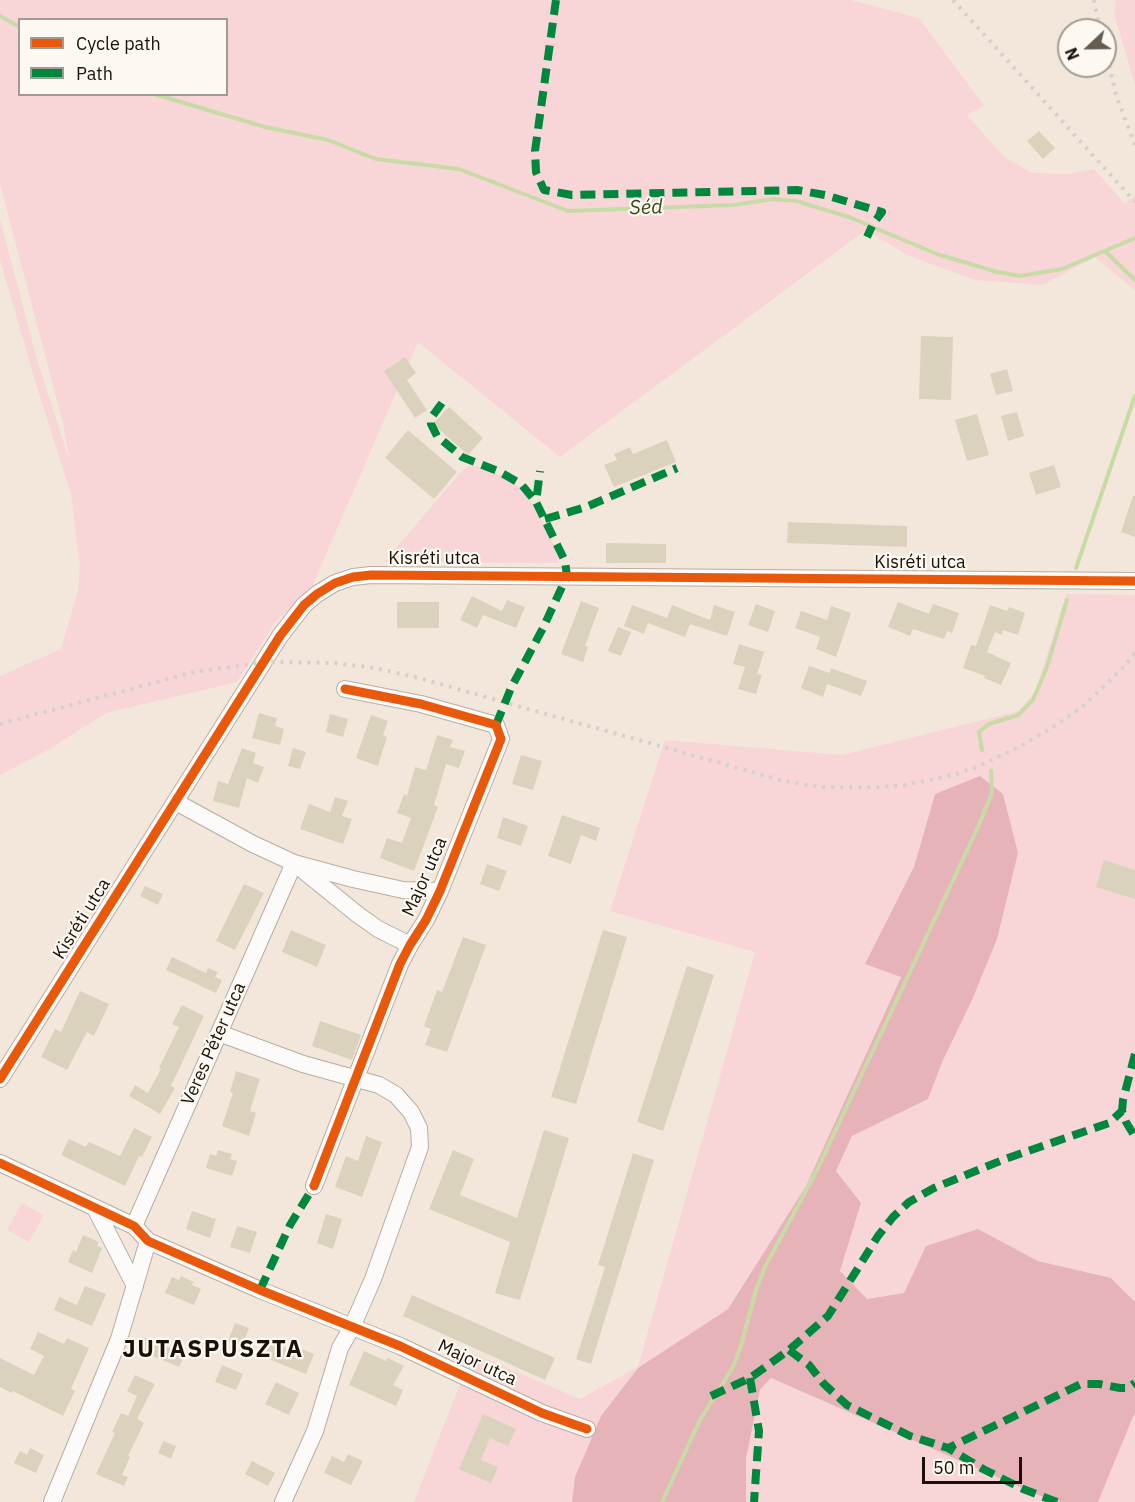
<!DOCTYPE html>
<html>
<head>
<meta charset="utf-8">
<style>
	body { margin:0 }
	#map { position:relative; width:1135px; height:1502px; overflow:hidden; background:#f3e7db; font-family:"IBM Plex Sans",sans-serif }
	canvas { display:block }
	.legend { position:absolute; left:18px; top:18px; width:210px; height:78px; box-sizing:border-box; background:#fdf8f2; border:2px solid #a29b94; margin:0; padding:8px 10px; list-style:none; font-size:18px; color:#191007 }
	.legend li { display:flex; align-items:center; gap:12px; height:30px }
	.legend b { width:30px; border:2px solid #a29b94 }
	.north { position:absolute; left:1057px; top:18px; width:60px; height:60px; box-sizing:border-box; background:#fdf8f2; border:2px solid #a29b94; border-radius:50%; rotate:248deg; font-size:16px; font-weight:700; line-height:24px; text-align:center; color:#191007 }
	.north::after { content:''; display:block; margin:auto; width:21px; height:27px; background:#655b51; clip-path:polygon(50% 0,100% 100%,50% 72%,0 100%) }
	.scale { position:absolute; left:922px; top:1457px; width:100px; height:27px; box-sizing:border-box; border:3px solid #191007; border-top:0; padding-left:8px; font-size:18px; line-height:21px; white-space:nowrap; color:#191007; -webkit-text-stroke:4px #fdf8f2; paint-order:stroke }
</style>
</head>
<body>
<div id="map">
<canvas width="1135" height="1502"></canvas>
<ul class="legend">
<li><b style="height:8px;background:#e8590c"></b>Cycle path</li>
<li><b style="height:8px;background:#00873e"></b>Path</li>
</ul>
<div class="north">N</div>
<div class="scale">50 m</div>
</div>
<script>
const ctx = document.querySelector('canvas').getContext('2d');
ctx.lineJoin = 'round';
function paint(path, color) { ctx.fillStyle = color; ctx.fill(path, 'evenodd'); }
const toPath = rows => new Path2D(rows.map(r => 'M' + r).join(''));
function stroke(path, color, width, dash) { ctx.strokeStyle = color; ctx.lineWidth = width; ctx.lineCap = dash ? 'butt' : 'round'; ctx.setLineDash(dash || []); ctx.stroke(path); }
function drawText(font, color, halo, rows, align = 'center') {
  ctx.font = font + ' "IBM Plex Sans",sans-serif'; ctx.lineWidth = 4.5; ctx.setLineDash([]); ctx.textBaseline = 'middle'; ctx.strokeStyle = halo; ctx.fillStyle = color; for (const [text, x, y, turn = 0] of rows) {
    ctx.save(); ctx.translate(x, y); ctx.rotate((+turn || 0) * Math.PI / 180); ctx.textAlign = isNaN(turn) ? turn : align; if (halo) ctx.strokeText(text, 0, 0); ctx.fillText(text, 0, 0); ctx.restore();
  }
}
paint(toPath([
	[0,0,851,0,919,18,984,106,967,115,1004,157,1032,173,1068,174,1094,169,1125,204,1135,195,1135,290,1095,257,1043,285,975,280,907,255,866,230,560,457,418,342,310,591,276,621,237,682,106,713,48,750,0,775,0,676,61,649,78,591,80,566,71,494,36,384,0,260,0,219,38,363,69,459,64,427,0,184],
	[20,20,226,20,226,94,20,94],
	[1116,0,1135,0,1135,85,1114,13],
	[470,465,477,466,502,476,520,488,535,506,543,522,559,555,558,563,384,562,461,472],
	[1066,594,1135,595,1135,1302,1111,1278,1038,1261,978,1229,926,1246,904,1293,866,1299,840,1271,861,1203,836,1171,852,1135,928,1099,943,1060,935,794,914,867,866,964,901,976,806,1186,728,1309,638,1368,601,1416,575,1477,572,1502,414,1502,472,1353,580,1399,638,1367,755,952,610,911,665,740,842,755,1019,711,1036,690],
	[22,1203,44,1215,29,1242,7,1230],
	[771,1378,1054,1502,746,1502,746,1459,760,1390],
	[1135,1412,1135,1502,1098,1502]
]), '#f8d5d6');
paint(toPath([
	[980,776,1003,794,1018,853,997,939,972,1000,943,1060,928,1099,852,1136,836,1171,861,1203,840,1271,867,1299,904,1293,926,1246,978,1229,1038,1261,1111,1278,1135,1302,1135,1412,1098,1502,1054,1502,771,1378,760,1390,746,1459,746,1502,572,1502,575,1477,601,1416,638,1368,728,1309,806,1186,901,977,865,964,914,867,935,794]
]), '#e6b4b8');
stroke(toPath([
	[0,16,20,27],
	[154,94,265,127,328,140,376,159,459,169,568,211,734,205,773,199,796,201,849,217,937,254,997,272,1020,276,1062,269,1135,238],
	[1105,251,1135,280],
	[1076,568,1135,396],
	[982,750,979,732,989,724,1018,715,1033,700,1047,667,1067,600],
	[662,1502,700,1420,733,1367,741,1346,756,1290,765,1267,817,1170,978,827,992,793,991,771]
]), '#c8dba6', 4);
paint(toPath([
	[1039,131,1055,148,1043,159,1027,141],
	[921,336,953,337,951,400,919,399],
	[405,357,416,373,407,380,427,410,415,418,384,371],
	[1007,369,1013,391,996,395,990,374],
	[449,407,483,438,468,455,433,424],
	[1017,412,1024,436,1008,441,1001,416],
	[977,414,989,455,967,461,955,420],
	[408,430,457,472,434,499,385,458],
	[667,440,676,462,614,487,604,465,617,460,614,454,630,447,633,454],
	[1054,465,1061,487,1036,495,1029,473],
	[1133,496,1135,496,1135,537,1121,532],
	[788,522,907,526,907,547,787,543],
	[606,543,666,544,666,563,606,563],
	[472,596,502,611,507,600,525,607,516,628,483,615,477,628,460,620],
	[581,601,599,608,585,646,588,647,583,662,561,654],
	[397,602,439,602,439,628,397,628],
	[898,602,929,614,933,604,959,613,952,633,947,631,944,639,913,629,910,636,888,627],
	[756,604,775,611,768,632,748,625],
	[632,605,667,618,672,605,710,620,714,605,735,612,727,636,690,624,685,637,648,623,644,634,624,626],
	[990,605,1007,611,1009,607,1025,613,1018,635,1003,630,1002,635,995,632,987,652,1011,663,1001,685,984,678,985,676,963,668,971,645,976,646],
	[831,606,851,613,836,657,816,649,820,637,795,628,801,611,827,620],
	[618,627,631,632,621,656,608,651],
	[739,644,764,652,757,674,762,675,756,694,738,689,745,667,733,664],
	[809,666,830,673,831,668,867,681,861,696,827,684,823,697,801,688],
	[259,713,277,718,275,726,284,729,280,745,252,738],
	[330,714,348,719,343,737,326,732],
	[371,715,388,721,383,735,387,737,378,766,356,758],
	[437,735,453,740,450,747,465,751,459,768,446,764,434,805,438,807,414,871,380,858,387,838,402,843,411,818,397,813,404,794,407,796,415,767,426,770],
	[242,748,256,753,253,763,264,767,258,783,247,778,239,808,213,801,218,781,228,784],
	[293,748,306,752,300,769,288,766],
	[521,755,542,761,533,790,512,784],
	[335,797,348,801,342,816,352,819,343,844,300,829,309,804,330,812],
	[562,815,600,828,596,841,581,835,571,864,548,856],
	[503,817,528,826,521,846,497,838],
	[1104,860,1135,870,1135,899,1096,887],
	[487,864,507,871,499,891,480,884],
	[244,884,264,893,235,950,216,941],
	[145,886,163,894,158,905,140,896],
	[291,930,326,945,317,967,282,952],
	[603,930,627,937,576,1104,551,1097],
	[463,937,486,945,447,1052,425,1045,431,1029,424,1026,437,990,442,992],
	[172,957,206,973,208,968,218,972,215,977,222,980,216,993,166,970],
	[687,966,714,975,663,1131,637,1122],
	[80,991,109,1004,94,1036,87,1032,67,1070,41,1057,55,1029,61,1032],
	[182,1005,204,1016,171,1086,175,1088,160,1114,129,1096,135,1085,148,1093,161,1069,159,1068,179,1027,172,1024],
	[320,1021,361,1035,352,1060,312,1046],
	[236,1071,260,1079,250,1111,256,1113,249,1136,222,1126,233,1093,230,1092],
	[134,1128,152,1137,142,1157,139,1156,125,1186,61,1155,69,1139,86,1147,89,1142,120,1156],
	[544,1130,569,1138,520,1300,495,1293,510,1242,429,1209,453,1150,474,1159,460,1195,517,1218],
	[366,1136,382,1142,362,1197,335,1187,346,1156,358,1161],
	[218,1150,232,1154,230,1159,237,1161,232,1176,206,1168,210,1154,216,1156],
	[633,1153,654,1160,591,1364,576,1359,605,1267,598,1265],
	[192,1211,216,1219,210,1238,186,1229],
	[326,1214,342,1219,333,1249,317,1243],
	[237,1226,257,1232,250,1253,230,1247],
	[83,1235,99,1242,97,1246,102,1248,92,1273,68,1262,73,1250,76,1252],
	[181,1276,194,1282,192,1285,201,1289,194,1305,165,1293,172,1277,179,1280],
	[85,1286,106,1294,92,1326,54,1310,59,1297,77,1305],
	[412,1295,555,1358,545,1380,403,1316],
	[235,1323,249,1328,242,1347,228,1341],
	[38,1332,64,1344,67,1338,89,1348,71,1389,75,1391,63,1416,13,1391,12,1393,0,1387,0,1358,34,1375,44,1356,30,1349],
	[143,1337,185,1354,179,1367,138,1350],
	[267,1341,294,1351,296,1347,314,1354,306,1374,261,1356],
	[364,1351,386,1361,388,1358,404,1366,393,1385,403,1390,396,1406,349,1385],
	[222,1365,243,1374,236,1390,215,1382],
	[135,1375,155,1384,137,1419,144,1423,128,1456,130,1457,122,1475,128,1477,124,1486,96,1474,115,1433,112,1432,121,1413,128,1416,137,1396,127,1391],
	[276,1382,299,1393,289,1415,265,1404],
	[483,1414,516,1429,508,1446,490,1438,481,1460,498,1467,491,1483,459,1469],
	[163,1441,176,1446,171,1459,158,1453],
	[30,1448,44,1455,36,1473,14,1463,20,1451,27,1455],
	[348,1454,363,1461,351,1485,324,1473,332,1456,344,1462],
	[252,1461,275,1473,268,1486,245,1474]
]), '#dbd2be');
const minor = toPath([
	[176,802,253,844,294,863,353,879,403,890,440,891],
	[219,1033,303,1064,379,1085,396,1095,411,1112,419,1128,420,1147,373,1279,352,1327,340,1348,315,1431,283,1502],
	[0,1079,280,636,304,605,317,594,335,583,353,577,371,575,1135,581],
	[0,1163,134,1226,148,1241,260,1290,400,1346,542,1413,587,1429],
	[314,1186,400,964,410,945,426,920,440,891,501,739,496,725,421,704,345,689],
	[95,1208,135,1286],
	[134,1226,294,863,357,914,378,929,410,945],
	[52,1502,119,1339,148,1241]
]);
stroke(minor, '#b7ada2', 18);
stroke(minor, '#fdfbfa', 16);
stroke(toPath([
	[953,0,1135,202],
	[1094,0,1100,30],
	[1105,48,1116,95,1135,145],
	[0,724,194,672,265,662,334,663,375,668,415,677,784,781,822,787,881,787,906,785,956,774,977,767,1015,749,1050,729,1081,708,1122,669,1135,653]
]), '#d4d1cd', 4, [3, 6]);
stroke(toPath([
	[556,0,535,151,536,172,544,190,572,195,797,190,825,195,882,212,873,224,867,237],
	[442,403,431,418,431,424,437,436,462,457,500,472,521,484,536,502],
	[545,519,586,507,677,468],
	[496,725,511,688,543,628,567,576,565,561,536,502,540,471],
	[1135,1054,1123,1100,1122,1111,1126,1122,1135,1137],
	[260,1290,290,1225,314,1186],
	[789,1350,809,1365,824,1384,847,1405,910,1436,948,1448],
	[750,1378,759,1431,754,1502],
	[711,1396,750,1378,789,1350,828,1316,878,1236,893,1217,909,1202,934,1188,1005,1159,1109,1123,1122,1111],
	[1057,1502,1023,1489,983,1469,948,1448,1081,1384,1099,1384,1120,1388,1128,1388,1135,1383]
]), '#00873e', 8, [15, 8]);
stroke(toPath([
	[0,1079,280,636,304,605,317,594,335,583,353,577,371,575,1135,581],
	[0,1163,134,1226,148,1241,260,1290,400,1346,542,1413,587,1429],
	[314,1186,400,964,410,945,426,920,440,891,501,739,496,725,421,704,345,689]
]), '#e8590c', 9);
drawText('18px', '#191007', '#fdf8f2', [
	["Kisréti utca",434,559],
	["Kisréti utca",920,563],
	["Major utca",425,877,-66],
	["Kisréti utca",82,919,-58],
	["Veres Péter utca",214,1044,-66],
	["Major utca",477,1363,25]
]);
drawText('italic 20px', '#364a18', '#fdf8f2', [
	["Séd",646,208,-2]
]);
ctx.letterSpacing = '1.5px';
drawText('bold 24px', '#191007', '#fdf8f2', [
	["JUTASPUSZTA",213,1350]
]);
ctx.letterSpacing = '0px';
</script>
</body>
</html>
